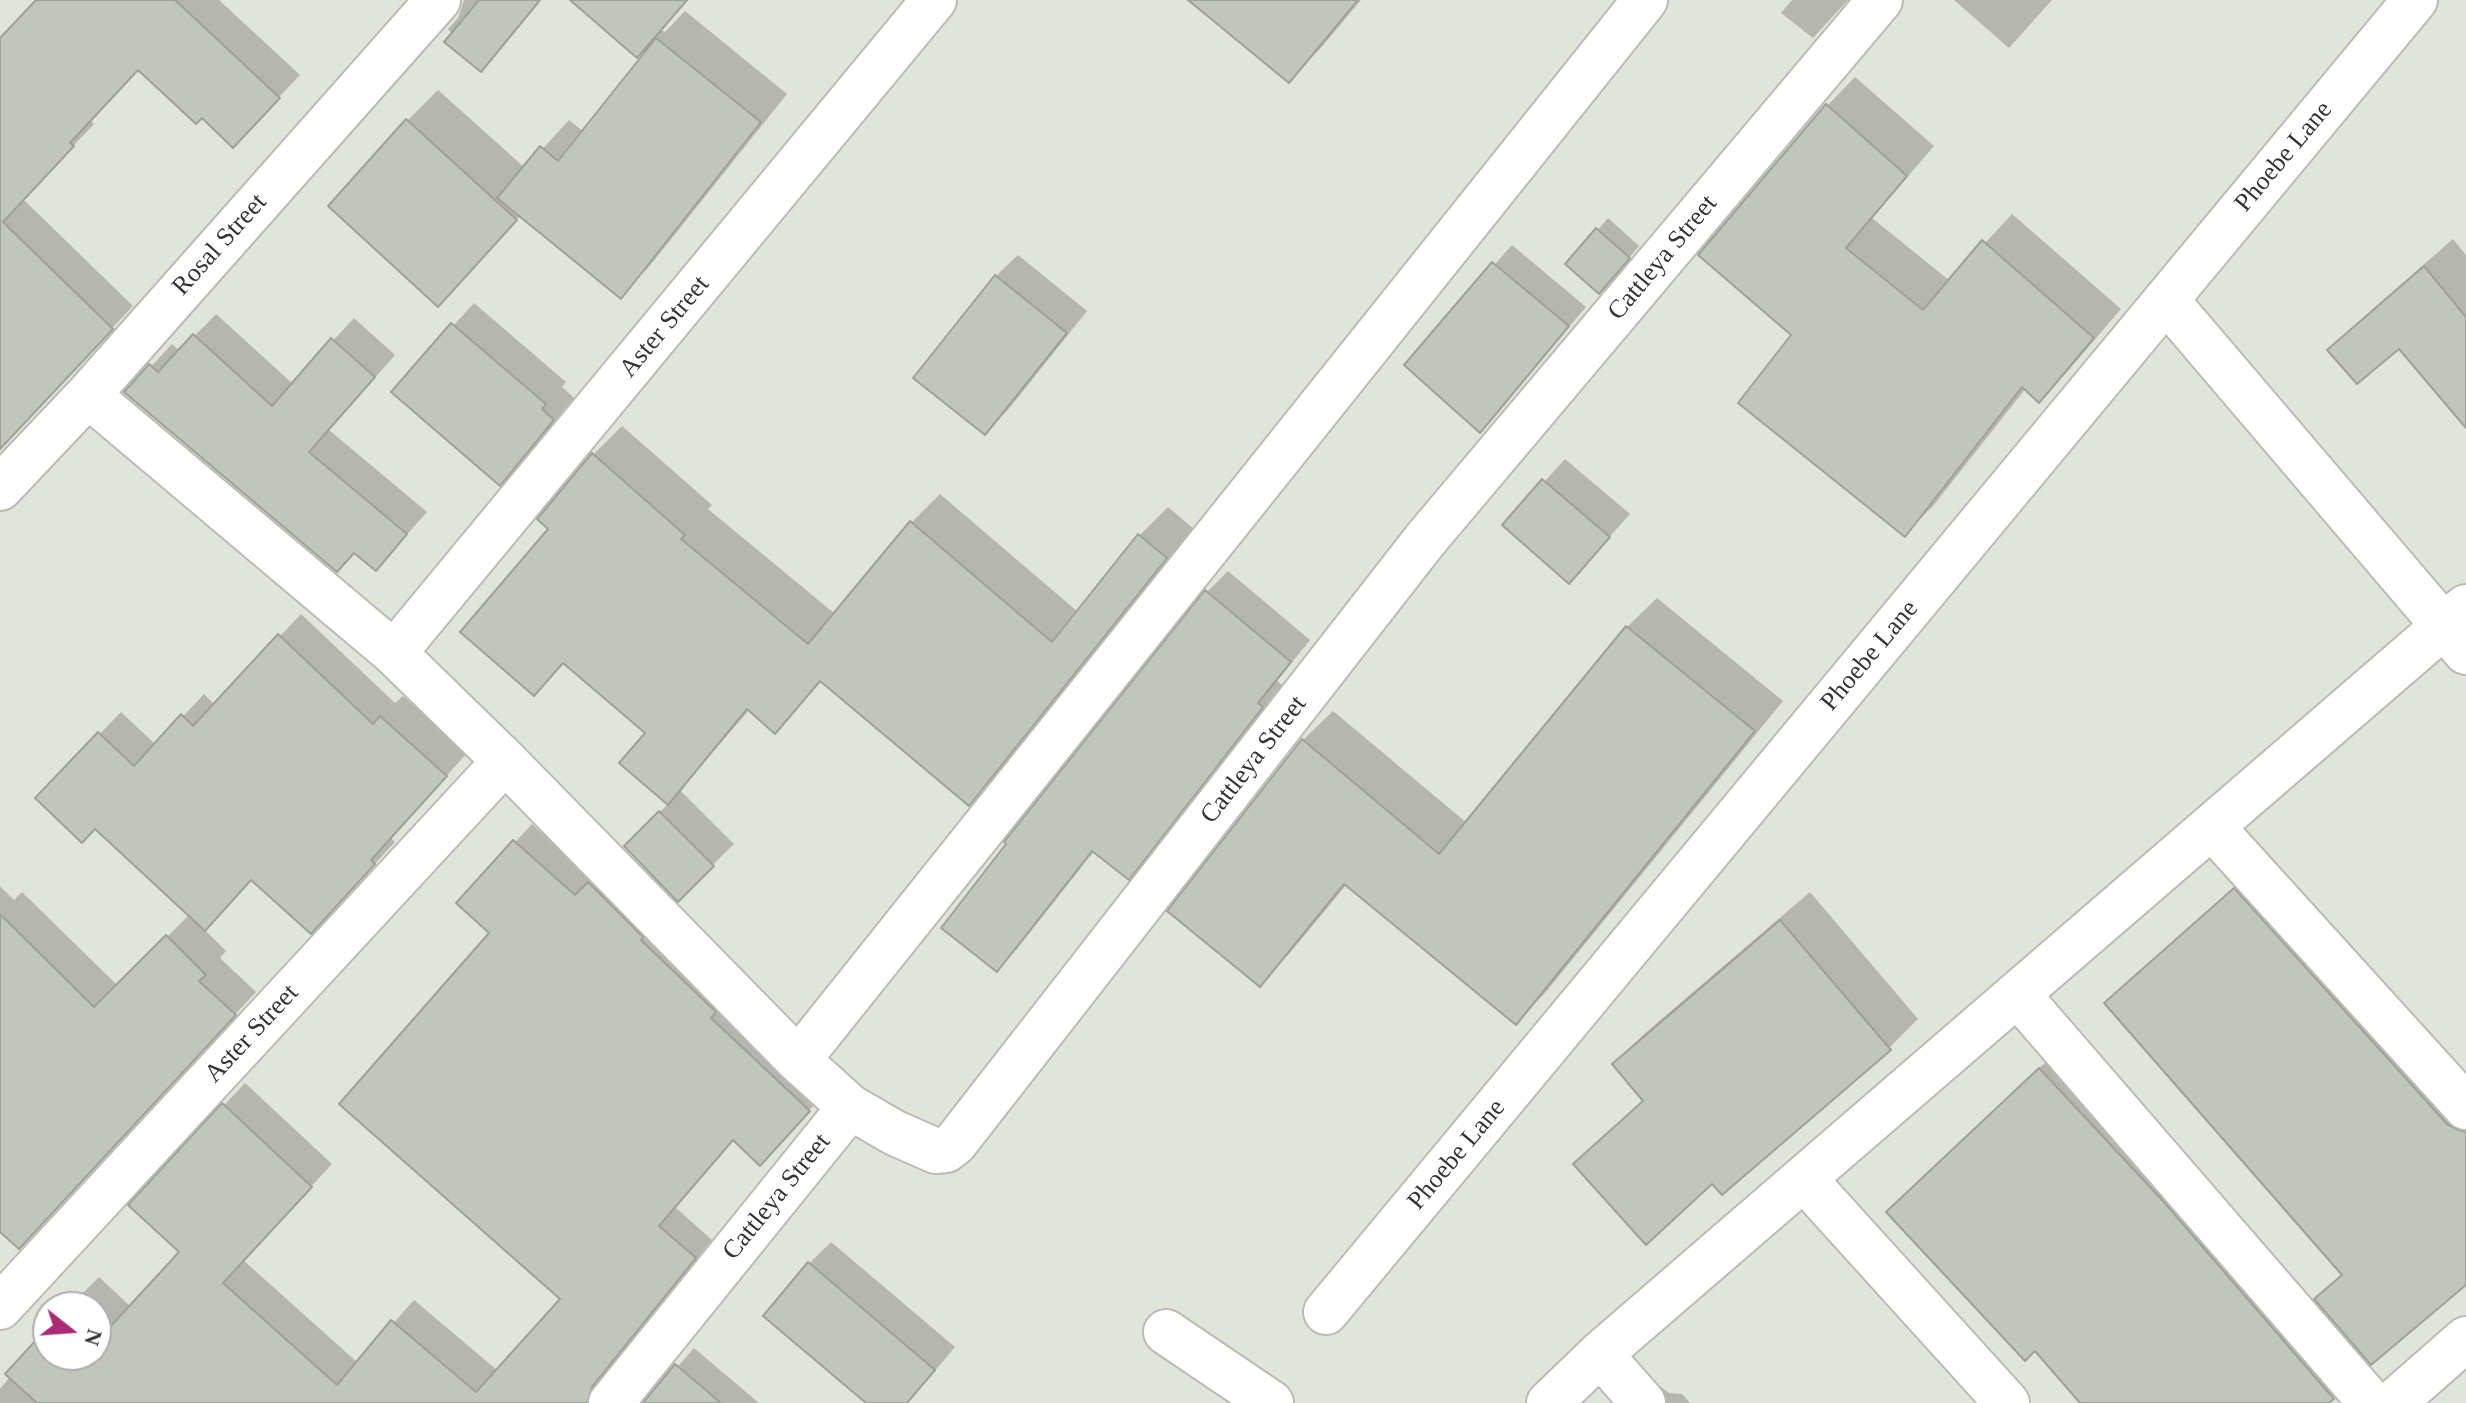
<!DOCTYPE html>
<html>
<head>
<meta charset="utf-8">
<style>
	body { margin:0 }
	#map { position:relative; width:2466px; height:1403px; overflow:hidden; background:#e1e4db; font-family:"Times New Roman",serif }
	canvas { display:block }
	.north { position:absolute; left:32px; top:1291px; width:80px; height:80px; box-sizing:border-box; background:#fff; border:2px solid #aeaead; border-radius:50%; rotate:107deg; font-size:22px; font-weight:700; line-height:32px; text-align:center; color:#343532 }
	.north::after { content:''; display:block; margin:auto; width:28px; height:36px; background:#ab2976; clip-path:polygon(50% 0,100% 100%,50% 72%,0 100%) }
</style>
</head>
<body>
<div id="map">
<canvas width="2466" height="1403"></canvas>
<div class="north">N</div>
</div>
<script>
const ctx = document.querySelector('canvas').getContext('2d');
ctx.lineJoin = 'round';
function paint(path, color) { ctx.fillStyle = color; ctx.fill(path, 'evenodd'); }
const toPath = rows => new Path2D(rows.map(r => 'M' + r).join(''));
function stroke(path, color, width, dash) { ctx.strokeStyle = color; ctx.lineWidth = width; ctx.lineCap = dash ? 'butt' : 'round'; ctx.setLineDash(dash || []); ctx.stroke(path); }
function drawText(font, color, halo, rows, align = 'center') {
  ctx.font = font + ' "Times New Roman",serif'; ctx.lineWidth = 6; ctx.setLineDash([]); ctx.textBaseline = 'middle'; ctx.strokeStyle = halo; ctx.fillStyle = color; for (const [text, x, y, turn = 0] of rows) {
    ctx.save(); ctx.translate(x, y); ctx.rotate((+turn || 0) * Math.PI / 180); ctx.textAlign = isNaN(turn) ? turn : align; if (halo) ctx.strokeText(text, 0, 0); ctx.fillText(text, 0, 0); ctx.restore();
  }
}
paint(toPath([
	[40,0,219,0,300,75,254,123,202,115,139,67,90,120,94,124,23,199,133,306,0,447,0,41],
	[464,0,541,0,502,48,481,69,448,29,458,18],
	[573,0,688,0,662,30,665,32,685,11,787,94,648,268,620,296,521,215,438,304,407,121,438,90,525,168,569,120,584,132,657,40,655,38,637,55],
	[1191,0,1361,0,1319,50,1289,80],
	[1792,0,1848,0,1813,38,1781,13],
	[1954,0,2052,0,2009,48],
	[1855,77,1934,146,1872,218,1950,281,2012,214,2121,309,2067,372,2039,400,2026,388,1933,506,1905,534,1794,335,1827,106],
	[1608,218,1639,246,1610,281,1568,264],
	[2453,239,2466,255,2466,425,2399,346,2330,350,2358,322],
	[1512,245,1586,307,1480,430,1406,365],
	[1018,255,1087,311,1007,411,985,433,996,276],
	[474,303,566,382,562,387,574,398,521,462,499,483,394,391],
	[216,314,293,384,354,318,395,355,329,430,427,512,376,569,355,552,127,392,172,344,180,351],
	[622,426,712,505,708,509,835,614,912,522,940,494,1078,612,1140,535,1168,507,1194,529,997,775,969,803,822,681,775,731,750,709,680,790,734,844,678,899,626,846,669,803,648,732,565,662,534,693,551,528,593,455],
	[1565,459,1630,514,1569,582,1505,525],
	[1228,571,1310,640,1277,681,1282,685,1149,856,1128,877,1095,850,1017,949,997,969,1207,592],
	[1657,598,1783,701,1545,993,1516,1023,1347,884,1289,954,1259,984,1303,740,1333,711,1467,823,1627,627],
	[301,614,395,703,403,696,467,753,391,838,395,842,333,909,252,878,204,929,226,951,220,958,256,992,41,1224,0,1229,0,886,14,900,22,892,118,986,190,914,95,827,38,798,121,712,156,745,204,694,215,705],
	[532,824,826,1092,777,1145,735,1139,675,1207,712,1240,609,1368,603,1379,611,1403,559,1403,562,1298,492,933,459,903],
	[2266,859,2466,1080,2466,1281,2317,1300,2343,1274,2107,1004,2138,973],
	[1810,892,1918,1019,1889,1048,1713,1181,1575,1164,1644,1099,1614,1064,1643,1035],
	[2071,1038,2364,1366,2326,1403,2083,1403,1920,1181],
	[245,1083,332,1164,243,1260,358,1363,414,1300,517,1387,503,1403,0,1403,0,1389,48,1330,48,1355,96,1355,96,1307,69,1307,99,1277,131,1307,182,1252,131,1205],
	[831,1242,955,1347,908,1403,869,1403,809,1264],
	[694,1348,759,1403,646,1403],
	[1658,1385,1669,1393,1682,1394,1690,1403,1637,1403]
]), '#0003');
const building = toPath([
	[36,0,175,0,280,98,233,148,202,118,196,124,138,70,70,143,74,146,3,222,113,329,0,449,0,38,36,0],
	[479,0,540,0,481,72,444,42,479,0],
	[570,0,687,0,637,58,570,0],
	[1188,0,1358,0,1289,83,1188,0],
	[656,38,761,122,621,299,497,198,540,146,558,161,656,38],
	[1826,104,1907,176,1846,248,1923,310,1982,240,2094,338,2039,403,2022,387,1905,537,1738,403,1791,335,1698,255,1826,104],
	[406,119,517,220,438,307,328,206,406,119],
	[1596,228,1630,258,1599,294,1565,264,1596,228],
	[1492,262,1569,326,1480,433,1404,365,1492,262],
	[2424,266,2466,317,2466,428,2399,349,2357,384,2327,350,2424,266],
	[995,275,1067,333,985,435,913,378,995,275],
	[451,323,546,404,542,409,554,420,500,486,391,392,451,323],
	[193,334,272,406,331,338,375,377,309,452,407,534,376,571,354,553,337,572,124,392,149,364,158,372,193,334],
	[592,453,685,535,681,539,808,644,910,521,1052,642,1138,534,1167,558,969,806,820,681,775,734,747,709,668,805,619,763,645,733,563,663,534,696,460,632,548,529,537,519,592,453],
	[1542,479,1610,537,1569,584,1502,525,1542,479],
	[1205,590,1291,662,1258,703,1263,707,1129,880,1092,851,997,972,941,928,1006,844,1004,842,1205,590],
	[1626,626,1755,731,1516,1025,1344,884,1260,987,1167,911,1302,739,1439,854,1626,626],
	[278,634,373,724,380,716,447,776,371,860,375,864,311,934,251,880,205,931,95,829,82,843,35,798,98,732,134,766,181,714,193,726,278,634],
	[659,811,714,866,678,902,624,846,659,811],
	[513,840,575,895,588,882,643,937,641,940,716,1012,711,1018,810,1111,760,1166,733,1140,659,1226,696,1258,592,1387,587,1403,37,1403,5,1374,48,1327,48,1355,96,1355,96,1316,109,1328,179,1252,128,1205,222,1103,312,1187,223,1283,337,1385,391,1320,476,1392,560,1299,339,1104,489,933,456,903,513,840],
	[2234,888,2447,1124,2458,1130,2466,1132,2466,1285,2371,1365,2314,1299,2342,1275,2104,1003,2234,888],
	[0,914,94,1007,166,935,206,975,199,981,236,1015,19,1249,0,1232,0,914],
	[1780,920,1891,1050,1722,1195,1712,1184,1646,1245,1573,1164,1643,1101,1612,1064,1780,920],
	[2039,1068,2163,1201,2334,1399,2329,1403,2080,1403,2035,1351,2025,1361,1886,1212,2039,1068],
	[808,1262,935,1370,907,1403,866,1403,763,1316,808,1262],
	[675,1364,721,1403,643,1403,675,1364]
]);
paint(building, '#c2c5bc');
stroke(building, '#9ea199', 2);
const minor = toPath([
	[2166,300,2466,652],
	[88,395,394,653,505,761,798,1060,850,1107],
	[0,488,88,395,438,0],
	[394,653,934,0],
	[2212,827,2466,1107],
	[2018,995,2371,1403],
	[798,1060,1645,0],
	[1805,1180,2007,1403],
	[0,1307,505,761],
	[1326,1312,2415,0],
	[1166,1332,1271,1403],
	[1600,1354,1643,1403],
	[611,1403,850,1107,895,1133,936,1151,946,1150,955,1143,1425,540,1880,0],
	[1549,1403,1600,1354,2466,607],
	[2393,1403,2466,1339]
]);
stroke(minor, '#b9bcb3', 48);
stroke(minor, '#fff', 44);
drawText('26px', '#343532', '#fff', [
	["Phoebe Lane",2284,157,-50],
	["Rosal Street",220,245,-48],
	["Cattleya Street",1663,258,-50],
	["Aster Street",665,327,-50],
	["Phoebe Lane",1870,656,-50],
	["Cattleya Street",1254,760,-52],
	["Aster Street",252,1034,-47],
	["Phoebe Lane",1457,1155,-50],
	["Cattleya Street",777,1197,-51]
]);
</script>
</body>
</html>
